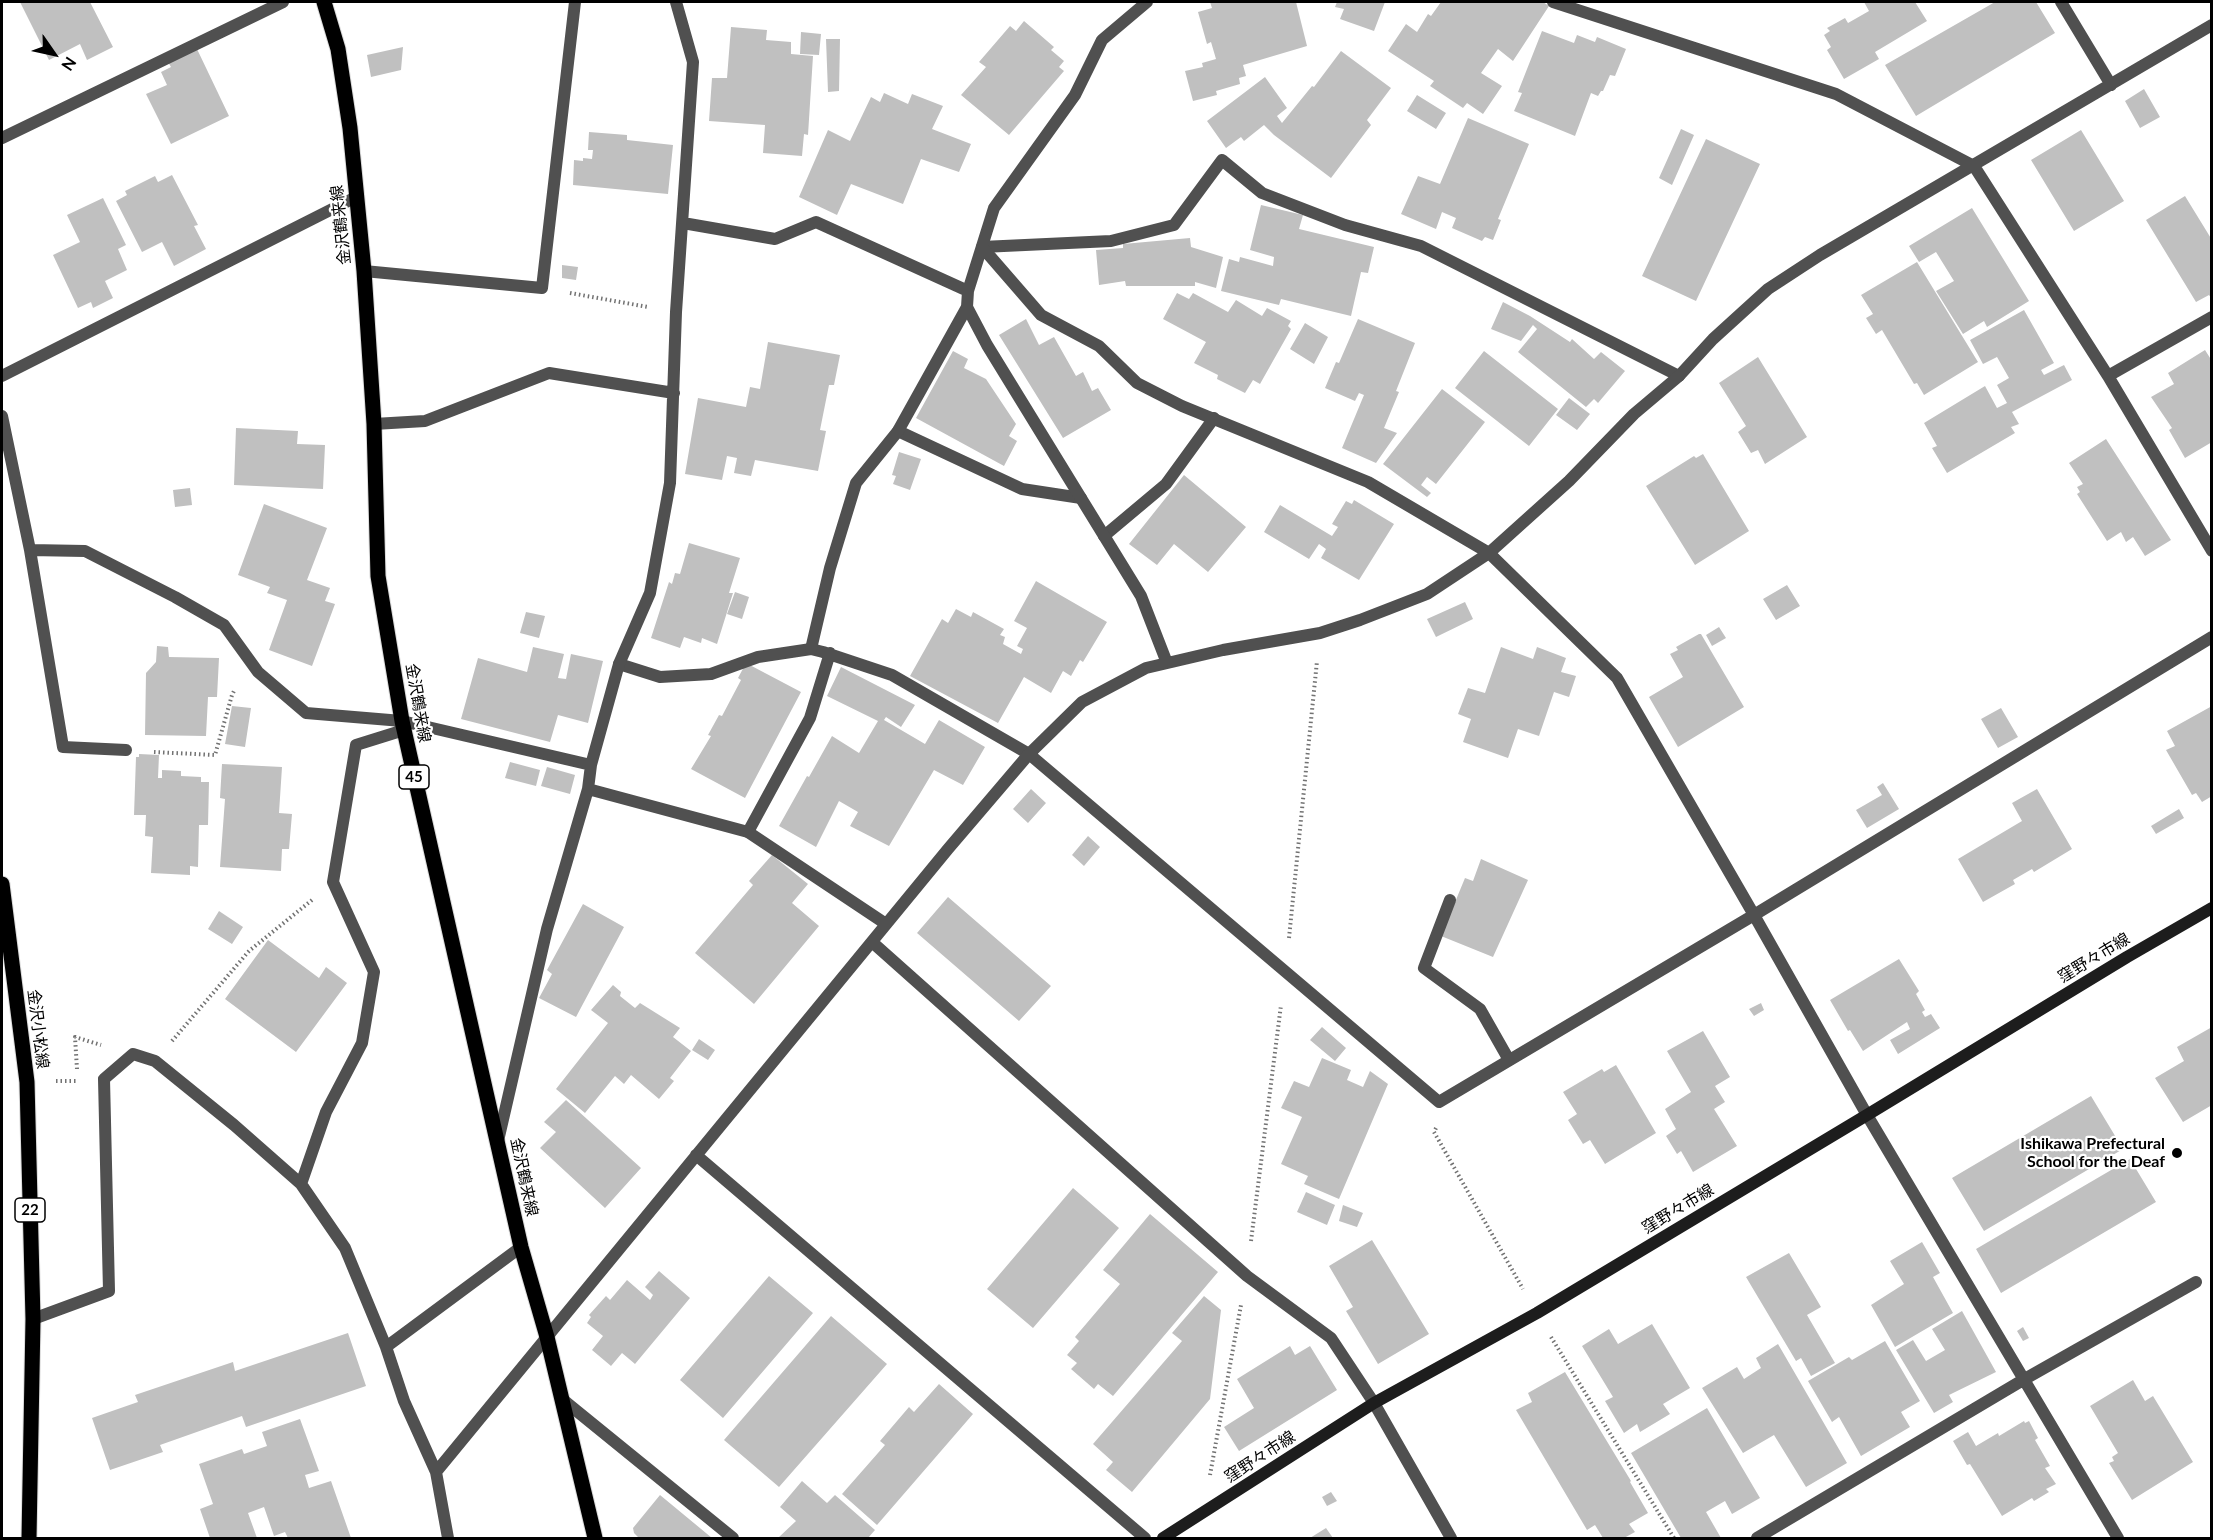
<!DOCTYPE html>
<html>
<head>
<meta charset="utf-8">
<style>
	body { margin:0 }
	#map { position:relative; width:2213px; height:1540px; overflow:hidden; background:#fff; font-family:Lato,sans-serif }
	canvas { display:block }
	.frame { position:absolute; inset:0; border:3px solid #000; pointer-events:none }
	.north { position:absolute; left:24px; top:24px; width:60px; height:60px; -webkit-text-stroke:4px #fff; paint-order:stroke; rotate:124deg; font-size:16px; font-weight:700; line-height:24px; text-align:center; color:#000 }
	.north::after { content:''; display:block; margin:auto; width:21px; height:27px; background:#000; clip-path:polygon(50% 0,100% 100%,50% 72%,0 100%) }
</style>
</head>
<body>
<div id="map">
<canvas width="2213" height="1540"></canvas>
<div class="frame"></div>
<div class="north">N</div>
</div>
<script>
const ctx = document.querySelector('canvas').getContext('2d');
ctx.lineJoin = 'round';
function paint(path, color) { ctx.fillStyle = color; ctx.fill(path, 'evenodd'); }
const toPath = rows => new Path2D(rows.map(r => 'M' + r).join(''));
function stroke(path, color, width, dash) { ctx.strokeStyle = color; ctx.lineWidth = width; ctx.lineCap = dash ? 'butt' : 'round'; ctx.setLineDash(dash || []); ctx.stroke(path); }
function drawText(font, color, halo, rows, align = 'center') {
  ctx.font = font + ' Lato,"Noto Sans JP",sans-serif'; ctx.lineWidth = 4.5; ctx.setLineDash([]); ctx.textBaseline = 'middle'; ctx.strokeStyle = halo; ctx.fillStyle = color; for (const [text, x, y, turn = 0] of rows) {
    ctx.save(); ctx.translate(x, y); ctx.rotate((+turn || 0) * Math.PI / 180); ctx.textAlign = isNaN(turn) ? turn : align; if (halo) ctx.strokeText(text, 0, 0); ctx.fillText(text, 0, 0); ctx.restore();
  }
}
paint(toPath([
	[20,2,90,2,113,47,87,60,80,44,49,60],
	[1210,2,1296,2,1307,46,1243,65,1246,76,1239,78,1240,84,1216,91,1217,95,1193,101,1185,71,1203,67,1202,63,1216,59,1211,42,1207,44,1198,12,1212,8],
	[1337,2,1385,2,1374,31,1340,19,1344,9,1335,7],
	[1441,2,1543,2,1549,6,1513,61,1498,49,1481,73,1502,86,1483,114,1467,103,1463,108,1430,86,1434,81,1388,51,1406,24,1417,32,1428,14,1431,16],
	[1864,2,1915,2,1927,21,1875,52,1879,59,1844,79,1827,50,1831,47,1824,35,1830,31,1827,28,1845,18,1848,23,1869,11],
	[1995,2,2036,2,2055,33,1916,116,1885,65],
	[1024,21,1054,47,1051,50,1064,61,1059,67,1064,71,1009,135,961,95,986,67,979,62,1010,26,1016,31],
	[731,27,767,30,766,40,791,42,791,54,813,56,808,135,804,134,802,156,763,153,765,125,709,121,712,78,727,78],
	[1542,31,1574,43,1577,35,1595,42,1597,37,1626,49,1615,76,1610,75,1603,91,1601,91,1598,96,1591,93,1575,136,1514,111,1522,93,1518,92],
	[801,32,821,34,819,55,800,54],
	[826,39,840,39,839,91,828,92],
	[403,47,401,70,371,77,367,55],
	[197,49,229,116,171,144,146,94,167,85,161,72,171,67,168,62],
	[1341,51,1391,88,1367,120,1371,125,1331,178,1274,135,1264,125,1244,141,1241,137,1226,148,1207,121,1265,77,1287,108,1277,116,1282,123,1312,86,1314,87],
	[2144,89,2160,117,2140,128,2125,101],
	[884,93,908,104,912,94,943,106,932,129,971,144,959,172,921,159,903,204,851,184,837,215,799,197,828,130,850,141,871,97,880,102],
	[1417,95,1446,113,1436,129,1407,111],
	[1468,118,1529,144,1498,219,1501,220,1493,240,1485,237,1482,241,1452,228,1456,218,1442,212,1436,229,1401,214,1418,176,1440,184],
	[1681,129,1694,135,1672,185,1659,178],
	[2081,130,2124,201,2074,231,2031,160],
	[589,132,627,135,627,140,673,145,668,194,573,185,574,160,583,161,583,158,592,159,593,150,588,150],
	[1706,139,1760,164,1696,301,1642,276],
	[172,175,198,225,194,226,206,249,174,266,162,242,142,252,116,201,127,195,125,191,155,176,158,182],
	[2185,196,2212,240,2212,299,2209,295,2196,302,2146,220],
	[103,198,126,245,118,249,127,270,105,281,113,298,93,308,91,302,78,308,53,255,80,242,67,215],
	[1261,205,1303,215,1299,229,1374,247,1368,273,1361,272,1351,316,1281,299,1279,305,1221,291,1229,259,1239,262,1240,257,1273,266,1274,257,1250,250],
	[1972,208,2029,301,1987,327,1984,321,1963,334,1936,291,1954,281,1936,252,1919,262,1909,246],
	[1190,238,1191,247,1223,257,1216,288,1195,282,1195,286,1126,286,1125,281,1099,285,1096,250,1123,248,1123,244],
	[1917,262,1978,362,1924,395,1917,383,1914,384,1882,330,1876,334,1866,318,1873,314,1861,295],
	[562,265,578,267,576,280,562,278],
	[1177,293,1189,299,1193,293,1228,312,1236,300,1262,316,1267,308,1291,321,1288,326,1291,329,1260,384,1253,380,1245,393,1217,379,1218,375,1194,363,1206,342,1163,319],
	[1503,302,1530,316,1570,342,1572,339,1594,359,1601,352,1625,371,1598,403,1594,399,1586,407,1518,352,1537,329,1533,325,1521,341,1491,329],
	[2024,310,2054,363,2041,370,2044,375,2064,365,2072,380,2012,412,2019,424,2011,427,2015,433,1947,473,1932,448,1937,446,1924,423,1985,386,1997,408,2007,403,1997,385,2009,378,1997,357,1983,364,1970,340],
	[1026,319,1039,345,1054,337,1076,376,1083,372,1092,391,1098,388,1111,410,1063,438,999,335],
	[1358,319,1415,343,1396,391,1399,392,1384,428,1397,433,1376,463,1342,448,1364,395,1359,393,1355,401,1325,388,1336,362,1339,363],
	[1305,323,1328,337,1314,364,1290,349],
	[768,342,840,355,834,385,829,385,820,430,826,431,818,471,755,460,751,476,734,473,737,458,727,456,722,480,685,474,698,398,746,407,750,387,760,389],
	[2205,350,2212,361,2212,442,2185,458,2169,430,2172,428,2151,397,2174,384,2168,373],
	[953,351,968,359,964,368,986,379,1016,424,1009,436,1017,441,1004,466,916,418],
	[1484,351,1558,409,1529,446,1455,388],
	[1758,357,1807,437,1765,464,1758,450,1751,453,1738,432,1746,426,1719,383],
	[1442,389,1485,422,1436,484,1427,477,1421,485,1431,493,1427,497,1383,464],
	[1569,398,1590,414,1577,430,1556,415],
	[236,428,298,431,297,444,325,445,323,489,234,485],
	[2106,439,2171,540,2145,556,2133,537,2126,542,2121,532,2107,541,2077,494,2080,492,2077,487,2083,484,2069,463],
	[899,452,921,459,910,490,893,484,896,476,892,475],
	[1703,454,1749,531,1695,565,1646,486,1694,456,1696,458],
	[1184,475,1246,527,1208,572,1174,544,1157,565,1129,544],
	[190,488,192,505,175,507,173,490],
	[1354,500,1394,524,1359,580,1321,558,1326,549,1319,544,1309,559,1264,532,1280,505,1332,536,1338,527,1332,524,1346,501,1352,504],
	[264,504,327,528,307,580,330,588,325,601,335,604,312,666,269,650,287,600,267,593,270,587,238,575],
	[689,543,740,558,729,593,733,593,717,644,702,638,701,643,684,637,680,648,651,638,669,582,672,584,675,573,680,574],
	[1036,581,1107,622,1083,662,1080,660,1071,676,1063,671,1051,693,1024,677,998,723,910,676,942,619,948,623,956,609,971,617,973,612,1004,629,1000,635,1005,637,1003,644,1021,654,1023,649,1017,646,1027,628,1014,621],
	[1787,585,1800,606,1776,620,1763,599],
	[735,592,749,597,742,619,727,614],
	[1465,602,1473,619,1436,637,1427,619],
	[526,612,545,616,539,638,520,633],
	[1719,627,1726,638,1712,646,1706,635],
	[1699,634,1701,634,1744,707,1678,747,1649,697,1683,677,1670,654,1678,650,1676,647],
	[157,646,168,647,169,657,219,658,217,697,208,697,206,736,145,735,146,673,156,662],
	[533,647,564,654,558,678,566,679,571,654,603,661,588,723,558,715,550,742,461,719,478,658,527,672],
	[1501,647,1533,659,1537,647,1566,658,1561,672,1576,676,1569,697,1554,692,1539,736,1518,729,1508,758,1463,742,1471,719,1458,714,1468,688,1485,693],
	[746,663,801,692,745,798,691,769,711,736,708,735,719,715,722,716,741,680,738,678],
	[841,667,915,705,901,727,886,717,884,720,925,744,939,720,985,747,963,785,934,770,889,846,850,826,858,812,839,801,816,847,779,826,807,776,809,777,832,736,859,753,878,721,827,696],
	[232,706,251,708,245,747,225,744],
	[2212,706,2212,796,2202,802,2196,793,2192,795,2166,750,2175,746,2167,731],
	[2001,708,2018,737,1998,748,1981,719],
	[139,754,159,755,158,778,162,778,162,770,181,771,181,776,201,777,201,782,209,782,208,825,199,825,198,867,190,866,190,875,151,873,153,837,145,836,146,815,134,815,136,757,139,757],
	[510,762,540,770,536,786,505,778],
	[222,764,282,767,279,813,292,814,289,849,282,849,281,871,220,867,225,799,220,798],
	[547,767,575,775,570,794,541,786],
	[1883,783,1899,809,1867,828,1856,810,1882,795,1877,787],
	[1031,789,1046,803,1028,823,1013,809],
	[2037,789,2072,849,2034,872,2032,869,2013,880,2015,884,1983,902,1958,859,2022,821,2012,803],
	[2179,809,2184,818,2156,834,2151,826],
	[1088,836,1100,847,1084,866,1072,855],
	[772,855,808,884,792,903,819,926,754,1004,695,953,753,885,749,881],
	[1481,859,1528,880,1493,957,1441,936,1465,878,1473,881],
	[948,897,1051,986,1019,1021,917,933],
	[583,904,624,927,576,1017,539,998,552,974,547,970],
	[219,911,243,927,232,944,208,929],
	[268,940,319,978,326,967,347,983,296,1052,225,999],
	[1899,959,1919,991,1916,994,1925,1010,1922,1012,1925,1017,1931,1014,1940,1028,1898,1054,1890,1040,1910,1029,1907,1022,1863,1051,1850,1030,1848,1031,1830,1000],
	[613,985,621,992,620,996,635,1008,640,1003,680,1028,673,1037,691,1051,670,1078,674,1081,659,1099,631,1075,624,1084,615,1076,585,1113,556,1089,608,1023,591,1010],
	[1761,1003,1764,1010,1754,1016,1749,1009],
	[1322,1027,1346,1048,1335,1061,1310,1040],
	[2212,1027,2212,1105,2183,1122,2155,1078,2184,1061,2177,1047],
	[1703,1031,1730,1077,1715,1086,1725,1102,1714,1109,1737,1146,1693,1172,1681,1151,1677,1154,1666,1136,1676,1129,1665,1109,1691,1092,1667,1051],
	[699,1039,715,1050,708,1060,692,1050],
	[1322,1058,1351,1070,1347,1080,1363,1087,1370,1071,1388,1084,1339,1199,1304,1184,1308,1176,1281,1164,1302,1117,1281,1108,1294,1081,1309,1087],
	[1616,1065,1656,1133,1605,1164,1590,1140,1583,1144,1568,1120,1577,1114,1563,1092,1602,1069,1604,1072],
	[2091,1096,2123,1149,1984,1231,1952,1178],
	[566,1100,641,1168,605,1208,540,1148,556,1132,544,1122],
	[2130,1159,2156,1202,2001,1293,1976,1249],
	[1073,1188,1119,1228,1033,1328,987,1289],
	[1306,1192,1335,1205,1327,1225,1297,1212],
	[1343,1205,1363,1213,1357,1227,1339,1221],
	[1150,1214,1218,1272,1113,1396,1098,1384,1094,1389,1071,1369,1077,1363,1067,1355,1079,1341,1075,1337,1120,1284,1103,1270],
	[1372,1240,1429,1334,1378,1364,1346,1311,1353,1307,1329,1266],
	[1922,1242,1940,1273,1933,1277,1953,1313,1895,1347,1871,1305,1904,1284,1890,1261],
	[1789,1253,1821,1307,1807,1315,1835,1363,1811,1376,1801,1358,1796,1361,1746,1277],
	[659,1271,690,1298,635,1364,622,1353,611,1366,592,1350,603,1336,587,1323,591,1317,589,1315,606,1296,610,1300,627,1280,650,1300,653,1295,645,1287],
	[769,1276,813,1313,723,1418,680,1380],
	[1204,1296,1221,1310,1210,1399,1132,1492,1106,1470,1113,1462,1093,1444,1182,1341,1172,1333],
	[1962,1311,1996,1372,1949,1395,1953,1402,1934,1413,1896,1350,1913,1340,1926,1361,1945,1350,1932,1329],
	[831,1316,887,1364,779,1487,724,1440],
	[1652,1324,1690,1388,1663,1404,1670,1414,1640,1432,1637,1424,1624,1433,1605,1401,1613,1397,1582,1346,1609,1329,1618,1344],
	[2023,1327,2029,1338,2023,1341,2017,1331],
	[348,1333,366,1386,246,1427,242,1416,160,1445,163,1452,110,1470,92,1418,138,1402,135,1395,233,1362,235,1371],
	[1885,1341,1920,1401,1901,1412,1910,1427,1861,1456,1839,1417,1832,1422,1808,1381,1849,1357,1852,1360],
	[1778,1344,1847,1463,1806,1487,1774,1435,1743,1453,1702,1388,1737,1367,1744,1379,1761,1368,1756,1358],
	[1290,1346,1295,1355,1310,1346,1337,1390,1239,1451,1224,1427,1254,1408,1237,1379],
	[1565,1372,1631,1481,1630,1482,1648,1513,1629,1524,1635,1532,1624,1538,1603,1538,1595,1525,1587,1530,1516,1410,1532,1402,1528,1393],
	[2133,1380,2145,1401,2153,1396,2193,1462,2132,1500,2109,1463,2114,1461,2112,1457,2118,1453,2090,1406],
	[939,1384,973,1414,877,1525,842,1494,885,1445,880,1441,909,1407,914,1412],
	[1707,1408,1760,1498,1732,1514,1725,1501,1706,1512,1721,1538,1681,1538,1631,1453],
	[300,1419,319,1471,305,1475,309,1488,331,1481,351,1538,288,1538,285,1532,274,1536,264,1507,248,1513,257,1538,210,1538,200,1509,213,1504,199,1464,242,1449,244,1454,267,1446,262,1432],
	[2024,1421,2025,1423,2029,1421,2038,1438,2035,1440,2050,1466,2045,1468,2056,1484,2046,1489,2049,1492,2034,1501,2032,1498,2002,1516,1970,1464,1967,1465,1953,1441,1968,1432,1976,1446,1998,1433,1999,1436],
	[802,1481,827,1503,835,1495,875,1530,868,1538,778,1538,796,1521,780,1507],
	[1331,1492,1337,1501,1327,1506,1322,1497],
	[660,1495,712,1538,639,1538,634,1533,633,1528],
	[1326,1528,1333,1538,1310,1538]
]), '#c0c0c0');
const primary = toPath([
	[324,2,338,49,350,128,364,271,374,424,378,576,402,721,521,1247,547,1337,595,1538],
	[2,884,27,1082,33,1319,29,1538]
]);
stroke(primary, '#dbdbdb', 17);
stroke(toPath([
	[570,293,648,307],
	[154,752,215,755,232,695,235,689],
	[1289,938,1317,661],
	[172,1041,249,951,312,900],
	[77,1069,75,1037,101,1045],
	[56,1081,76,1081],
	[1436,1128,1434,1132,1523,1289],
	[1251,1241,1281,1005],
	[1551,1337,1674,1538],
	[1210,1475,1241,1305]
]), '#727272', 4, [1.5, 3]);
stroke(toPath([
	[982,247,1111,241,1174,225,1222,160,1262,193,1345,225,1421,246,1679,376],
	[898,431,1022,489,1081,498],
	[1104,536,1166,484,1214,418],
	[619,664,660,677,711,674,758,657,811,649,823,652,892,675,1029,754],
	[748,832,810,718,830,653],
	[1450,900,1424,968,1480,1009,1509,1060]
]), '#505050', 12);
stroke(toPath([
	[1553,2,1836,94,1974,166,2108,376,2212,551],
	[2061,2,2111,85],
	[2,138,283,2],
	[683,223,775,239,816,222,968,291],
	[982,247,1041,315,1099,346,1137,383,1182,406,1368,482,1489,553,1617,678,1754,915,1867,1115,2118,1538],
	[364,271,542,288,575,2],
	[967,307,987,345,1141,596,1167,663],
	[2,376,356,197],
	[2108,376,2212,317],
	[2,416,30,550],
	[374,424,425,421,549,373,674,393],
	[811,649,830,568,856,483,898,431,967,307,968,291,994,208,1075,95,1102,40,1147,2],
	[404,730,356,745,333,882,374,972,362,1043,326,1112,301,1184,345,1248,386,1347,404,1401,436,1472,448,1538],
	[126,750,63,747,30,550,85,551,175,597,224,625,258,672,306,713,402,721,591,765],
	[1029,754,1439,1102,1754,915,2212,637],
	[588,789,748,832,886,924],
	[872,942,1247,1276,1331,1338,1374,1403,1451,1538],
	[498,1141,547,929,588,789,591,765,619,664,650,593,670,483,676,312,693,62,676,2],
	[696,1155,1145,1538],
	[33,1319,109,1291,104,1079,133,1054,155,1061,234,1125,301,1184],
	[386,1347,521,1247],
	[562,1399,733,1538],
	[436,1472,948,849,1029,754,1082,702,1146,668,1223,650,1320,633,1360,620,1427,594,1489,553,1569,481,1634,414,1679,376,1713,339,1768,289,1820,255,2212,25],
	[1757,1538,2023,1380,2196,1282]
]), '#505050', 12);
stroke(toPath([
	[1163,1538,1374,1403,1537,1313,1867,1115,2127,957,2212,908]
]), '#1d1d1d', 12);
stroke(primary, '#000', 15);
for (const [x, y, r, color] of [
	[2177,1153,6,"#000"]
]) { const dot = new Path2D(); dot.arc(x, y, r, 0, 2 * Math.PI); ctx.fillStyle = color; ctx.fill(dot); stroke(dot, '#fff', 2); }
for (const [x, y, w] of [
	[414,777,30],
	[30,1210,30]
]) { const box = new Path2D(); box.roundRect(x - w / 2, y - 12, w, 24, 4.5); ctx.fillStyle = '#fff'; ctx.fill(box); stroke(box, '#000', 1.5); }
drawText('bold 15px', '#000', null, [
	["45",414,777],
	["22",30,1210]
]);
drawText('16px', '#000', '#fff', [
	["金沢鶴来線",341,225,-96],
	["金沢鶴来線",418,703,80],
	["窪野々市線",2094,958,-31],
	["金沢小松線",38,1029,83],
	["金沢鶴来線",524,1177,78],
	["窪野々市線",1678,1209,-31],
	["窪野々市線",1260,1457,-33]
]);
drawText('bold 16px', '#000', '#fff', [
	["Ishikawa Prefectural",2165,1144],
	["School for the Deaf",2165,1162]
], 'right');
</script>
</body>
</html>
